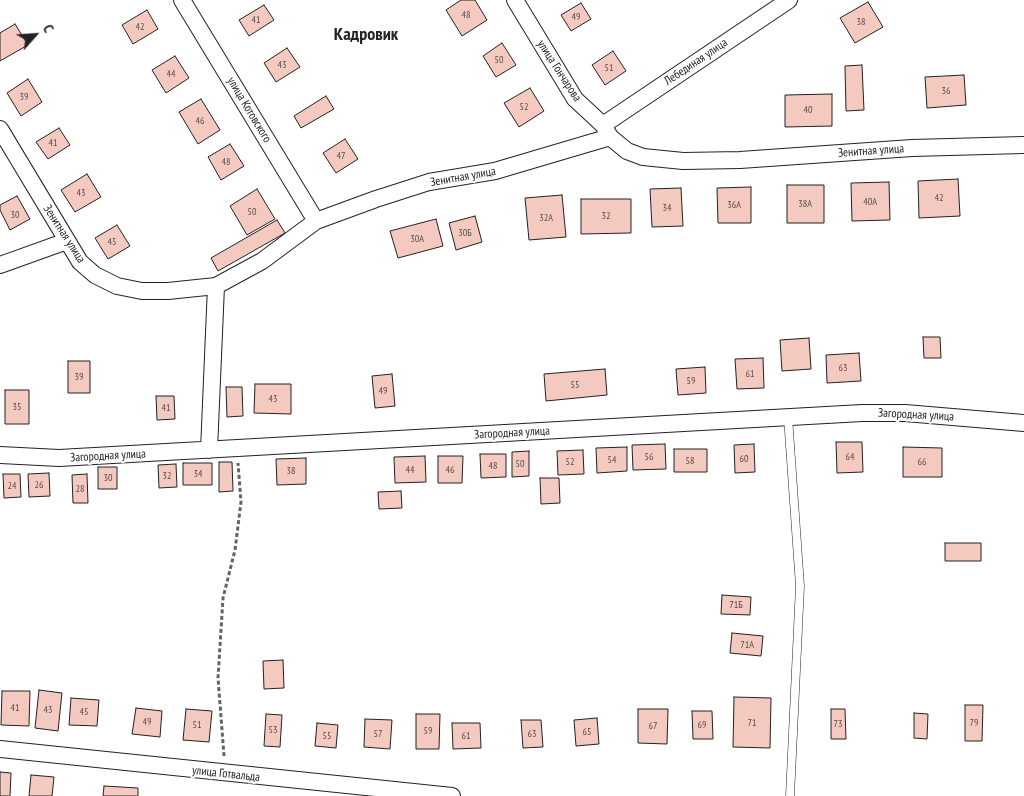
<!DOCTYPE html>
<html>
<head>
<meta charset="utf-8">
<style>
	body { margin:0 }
	#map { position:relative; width:1024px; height:796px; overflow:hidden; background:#fff; font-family:"PT Sans Narrow",sans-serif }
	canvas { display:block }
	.north { position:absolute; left:10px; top:10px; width:50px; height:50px; -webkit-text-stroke:4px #fff; paint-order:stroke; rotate:64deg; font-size:14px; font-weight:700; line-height:20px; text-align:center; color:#222 }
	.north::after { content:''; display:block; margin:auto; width:18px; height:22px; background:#222; clip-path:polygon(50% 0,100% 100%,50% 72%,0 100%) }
</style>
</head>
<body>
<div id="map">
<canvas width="1024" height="796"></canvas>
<div class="north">С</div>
</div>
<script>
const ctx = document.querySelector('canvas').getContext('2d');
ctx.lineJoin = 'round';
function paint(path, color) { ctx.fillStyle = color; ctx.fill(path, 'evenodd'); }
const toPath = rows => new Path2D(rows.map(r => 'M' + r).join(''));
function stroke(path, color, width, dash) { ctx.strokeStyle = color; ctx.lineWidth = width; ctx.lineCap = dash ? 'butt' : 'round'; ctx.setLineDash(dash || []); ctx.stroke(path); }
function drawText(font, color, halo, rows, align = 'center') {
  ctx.font = font + ' "PT Sans Narrow",sans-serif'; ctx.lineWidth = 4; ctx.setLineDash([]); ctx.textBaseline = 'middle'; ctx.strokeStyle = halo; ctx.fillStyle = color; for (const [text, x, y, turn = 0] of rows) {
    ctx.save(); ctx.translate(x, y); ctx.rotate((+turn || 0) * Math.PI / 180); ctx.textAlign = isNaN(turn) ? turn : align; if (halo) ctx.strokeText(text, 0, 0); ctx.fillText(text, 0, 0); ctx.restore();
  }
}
const building = toPath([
	[461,0,475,0,487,20,462,36,446,10,461,0],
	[868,2,883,27,855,43,840,18,868,2],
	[581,3,591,19,571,31,561,15,581,3],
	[264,5,274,20,249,36,239,20,264,5],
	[147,10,158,29,133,44,122,25,147,10],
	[15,24,28,45,0,61,0,33,15,24],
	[502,43,516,65,496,77,483,56,502,43],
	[287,48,300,67,276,82,264,63,287,48],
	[613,51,626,71,605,85,592,65,613,51],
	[175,56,189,78,166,93,152,70,175,56],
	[862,65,864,110,846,111,845,66,862,65],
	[964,75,966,105,927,108,925,77,964,75],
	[28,79,42,102,21,116,7,93,28,79],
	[530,88,544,111,519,127,504,103,530,88],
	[832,94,832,126,785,127,785,95,832,94],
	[326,96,334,109,301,128,294,116,326,96],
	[201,99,220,130,198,144,179,112,201,99],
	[59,128,70,145,48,159,36,142,59,128],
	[345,139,358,159,336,173,323,153,345,139],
	[230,144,244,166,221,180,208,157,230,144],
	[87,174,101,197,75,212,61,190,87,174],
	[958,179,960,216,919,218,918,181,958,179],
	[889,182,890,220,852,221,851,183,889,182],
	[787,185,824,185,824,223,787,223,787,185],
	[751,187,751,223,718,223,717,188,751,187],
	[681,188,683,226,652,227,650,189,681,188],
	[257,189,275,219,247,235,230,206,257,189],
	[562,195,566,237,529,240,525,198,562,195],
	[17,196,30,219,10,230,0,210,0,205,17,196],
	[581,199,631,199,631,233,581,234,581,199],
	[475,216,482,242,456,250,449,223,475,216],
	[436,219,443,246,398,258,390,231,436,219],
	[277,220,285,233,218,271,211,258,277,220],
	[117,225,130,246,108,259,95,238,117,225],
	[923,337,940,337,941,358,924,358,923,337],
	[809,338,811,369,782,371,780,340,809,338],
	[859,353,861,381,827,383,826,355,859,353],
	[763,358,764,388,737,389,735,359,763,358],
	[68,361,90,361,90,393,68,393,68,361],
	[705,367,706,393,678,395,676,369,705,367],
	[605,369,607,395,546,401,544,374,605,369],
	[392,374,395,406,375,408,372,376,392,374],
	[255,384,291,384,291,414,254,413,255,384],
	[226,387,242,387,243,416,227,417,226,387],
	[5,390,29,390,29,424,5,424,5,390],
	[156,396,174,396,175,419,157,420,156,396],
	[836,442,862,442,863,472,837,473,836,442],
	[665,444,666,469,633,470,632,445,665,444],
	[754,444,755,472,735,473,734,445,754,444],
	[627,447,627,471,597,473,596,448,627,447],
	[903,447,942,448,942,477,903,477,903,447],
	[674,449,707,449,707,472,674,472,674,449],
	[583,450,584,474,558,475,557,451,583,450],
	[529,451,529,476,512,477,512,452,529,451],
	[480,454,506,454,506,477,481,478,480,454],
	[425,456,426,482,395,483,394,457,425,456],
	[438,456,463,456,462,483,438,483,438,456],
	[306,458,306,484,277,485,276,459,306,458],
	[219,462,232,462,233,491,219,492,219,462],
	[183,463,212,463,212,485,183,485,183,463],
	[176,464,177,487,159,488,158,465,176,464],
	[98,467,117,467,117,489,98,489,98,467],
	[49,473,50,496,29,497,28,474,49,473],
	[3,474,20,474,21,497,4,498,3,474],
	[87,474,88,503,73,503,72,475,87,474],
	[540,478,559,478,560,503,541,504,540,478],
	[401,491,402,508,379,509,378,492,401,491],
	[945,543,981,543,981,561,945,561,945,543],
	[722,595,751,597,750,615,721,614,722,595],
	[732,633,763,636,761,656,730,653,732,633],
	[283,660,284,688,264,689,263,661,283,660],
	[39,690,62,693,58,731,35,728,39,690],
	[2,691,30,691,29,726,1,725,2,691],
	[734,697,771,698,770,748,733,747,734,697],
	[71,698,99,700,97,726,69,725,71,698],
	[965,705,983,705,982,741,965,741,965,705],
	[136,708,162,711,160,737,132,734,136,708],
	[186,709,212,711,209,742,183,740,186,709],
	[638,709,668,709,667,744,638,743,638,709],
	[831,709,845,709,846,739,831,739,831,709],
	[692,711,712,711,713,739,693,739,692,711],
	[914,713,928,714,927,739,914,738,914,713],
	[266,714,282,715,280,747,264,746,266,714],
	[416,714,440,714,439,749,416,749,416,714],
	[597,718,599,744,576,746,574,720,597,718],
	[365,719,392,720,390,749,364,747,365,719],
	[521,720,541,720,543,747,523,748,521,720],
	[317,723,338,725,336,748,315,746,317,723],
	[452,723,480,723,481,748,453,749,452,723],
	[0,772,11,773,10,796,0,796,0,772],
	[31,775,54,777,52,796,29,796,31,775],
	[104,786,138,788,138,796,103,796,104,786]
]);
paint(building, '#f3c9c0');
stroke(building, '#222', 1);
const lane = toPath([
	[788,417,800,586,790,796]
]);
const street = toPath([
	[182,0,316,221],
	[515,0,575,99,603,125,609,135],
	[603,125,789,0],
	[0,129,80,262,95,275,117,286,142,291,168,291,216,286,262,261,316,221,376,199,429,182,495,171,610,137,627,151,643,157,683,161,740,160,912,148,1024,145],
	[0,265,67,241],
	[209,450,216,286],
	[0,455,59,458,862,413,905,413,1024,423],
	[0,749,452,796]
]);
stroke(lane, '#222', 9);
stroke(street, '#222', 18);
stroke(toPath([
	[224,756,218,678,223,598,235,550,241,502,238,463]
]), '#646464', 3, [4, 2.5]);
stroke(lane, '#fff', 8);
stroke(street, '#fff', 16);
drawText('10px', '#564c4a', null, [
	["48",466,15],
	["49",576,17],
	["41",256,20],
	["38",861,22],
	["42",140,27],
	["50",499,60],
	["43",282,65],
	["51",609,68],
	["44",171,74],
	["36",946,91],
	["39",24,97],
	["52",524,107],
	["40",808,110],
	["46",200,121],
	["41",53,143],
	["47",341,156],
	["48",226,162],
	["43",81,193],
	["42",939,198],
	["40А",870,202],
	["38А",805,204],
	["36А",734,205],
	["34",667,208],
	["50",252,212],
	["30",15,215],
	["32",606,216],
	["32А",546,218],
	["30Б",465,233],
	["30А",417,239],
	["45",112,242],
	["63",843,368],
	["61",750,374],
	["39",79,377],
	["59",691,381],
	["55",575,385],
	["49",383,391],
	["43",273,399],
	["35",17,407],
	["41",166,408],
	["56",649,457],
	["64",850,457],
	["60",744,459],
	["54",612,460],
	["58",690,461],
	["52",570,462],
	["66",922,462],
	["50",520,464],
	["48",493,466],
	["44",410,470],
	["46",450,470],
	["38",291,471],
	["34",198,474],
	["32",167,476],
	["30",108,478],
	["26",39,485],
	["24",12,486],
	["28",80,489],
	["71Б",736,605],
	["71А",747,645],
	["41",15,708],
	["43",48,710],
	["45",84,712],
	["49",147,722],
	["71",752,723],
	["79",974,723],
	["73",838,724],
	["51",197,725],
	["69",702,725],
	["67",653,726],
	["53",273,730],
	["59",428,731],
	["65",587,732],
	["57",378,734],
	["63",532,734],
	["55",327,736],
	["61",466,736]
]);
drawText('12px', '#222', '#fff', [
	["Лебединая улица",696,62,-34],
	["улица Гончарова",559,71,57],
	["улица Котовского",249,110,59],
	["Зенитная улица",871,151,-4],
	["Зенитная улица",463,177,-10],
	["Зенитная улица",64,234,57],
	["Загородная улица",916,415,3],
	["Загородная улица",512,433,-3],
	["Загородная улица",108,456,-3],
	["улица Готвальда",226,774,6]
]);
drawText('bold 18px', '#222', '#fff', [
	["Кадровик",366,35]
]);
</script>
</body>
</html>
